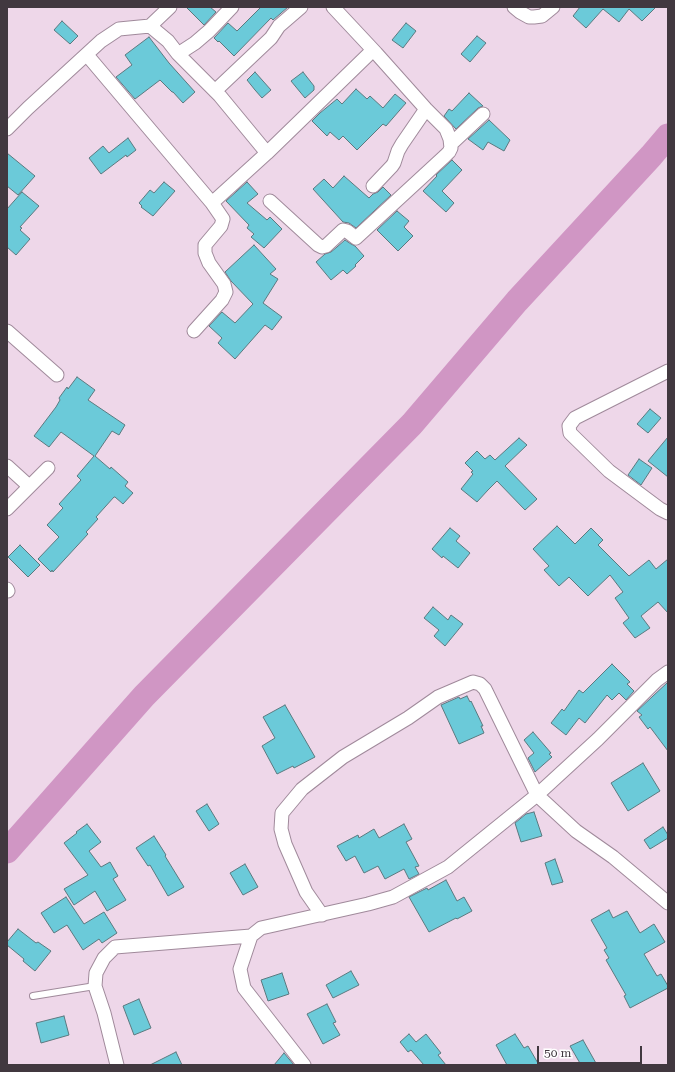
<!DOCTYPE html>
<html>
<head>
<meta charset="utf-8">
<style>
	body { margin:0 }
	#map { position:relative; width:675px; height:1072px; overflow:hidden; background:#eed7e9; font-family:"Roboto Serif",serif }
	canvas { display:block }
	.frame { position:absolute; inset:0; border:8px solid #41383f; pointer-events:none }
	.scale { position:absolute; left:537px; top:1046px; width:105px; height:18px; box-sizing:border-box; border:2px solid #41383f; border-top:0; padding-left:5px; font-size:12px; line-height:14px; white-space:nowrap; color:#41383f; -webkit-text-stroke:3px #fff; paint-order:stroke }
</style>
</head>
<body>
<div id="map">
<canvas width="675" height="1072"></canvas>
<div class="frame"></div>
<div class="scale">50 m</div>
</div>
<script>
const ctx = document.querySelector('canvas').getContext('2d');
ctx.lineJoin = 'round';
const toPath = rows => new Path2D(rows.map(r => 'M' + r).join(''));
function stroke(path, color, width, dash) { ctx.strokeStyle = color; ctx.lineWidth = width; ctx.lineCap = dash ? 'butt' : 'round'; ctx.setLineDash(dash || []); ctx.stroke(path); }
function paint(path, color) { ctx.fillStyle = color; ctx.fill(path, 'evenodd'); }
stroke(toPath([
	[7,851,144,696,412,424,517,301,651,156,668,136]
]), '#d096c4', 25);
const building = toPath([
	[186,7,210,7,216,12,204,25,186,7],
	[261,7,288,7,273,20,271,18,234,56,219,41,218,42,214,38,228,23,237,31,261,7],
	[580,7,656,7,642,21,629,9,619,22,603,9,586,28,573,16,580,7],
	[62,21,78,36,70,44,54,30,62,21],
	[406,23,416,31,403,48,392,40,406,23],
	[477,36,486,43,470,62,461,54,477,36],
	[149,37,169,63,195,92,183,103,173,92,172,92,160,80,135,99,116,77,132,65,125,55,149,37],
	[255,72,271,90,262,98,255,90,247,80,255,72],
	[303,72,314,86,314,90,305,98,291,81,303,72],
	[356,89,367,99,370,96,383,108,395,94,406,103,386,126,383,124,357,150,343,136,339,140,330,132,327,136,312,121,320,113,337,99,342,104,356,89],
	[469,93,483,106,478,108,456,129,444,116,449,109,452,111,469,93],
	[489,120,510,140,504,151,488,142,483,150,468,139,489,120],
	[128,138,136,150,127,157,126,155,101,174,89,158,103,146,109,153,128,138],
	[7,153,35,176,18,195,7,186,7,153],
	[452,160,462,170,442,191,454,203,446,212,423,191,437,176,436,175,452,160],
	[344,176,369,198,373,194,378,192,383,187,391,195,356,228,349,223,343,222,313,189,324,179,333,188,344,176],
	[164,182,175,191,153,216,141,207,142,206,139,203,150,190,154,193,164,182],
	[247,182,258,194,247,203,267,220,270,217,282,229,264,248,251,237,254,234,247,228,249,225,226,201,247,182],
	[22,192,39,206,20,227,22,228,20,230,30,239,16,255,7,247,7,209,22,192],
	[397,211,409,221,404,227,413,236,398,251,377,230,397,211],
	[345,240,351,244,355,246,364,256,355,265,356,266,347,274,343,270,331,280,316,262,325,254,331,252,337,247,345,240],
	[254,245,276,269,270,274,278,279,263,303,282,317,272,330,265,325,235,359,218,343,222,338,209,326,222,312,235,323,253,304,231,281,225,272,254,245],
	[77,377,95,390,88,400,125,425,119,435,112,431,95,456,110,469,111,467,128,482,125,486,133,493,123,504,115,497,114,497,96,517,98,519,86,532,88,534,53,572,52,570,51,572,38,559,59,537,47,525,63,508,59,504,81,480,77,476,94,456,61,432,49,447,34,436,56,407,60,400,59,398,67,387,68,389,77,377],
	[650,409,661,418,648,433,637,424,650,409],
	[668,437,668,477,648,461,668,437],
	[519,438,527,445,505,466,537,499,525,510,497,481,488,490,477,502,461,489,473,474,471,472,473,471,465,463,477,451,485,459,490,455,495,460,519,438],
	[639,459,652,468,641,485,628,475,639,459],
	[557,526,575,544,591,528,603,540,598,545,629,576,649,560,656,569,668,559,668,613,658,602,641,616,650,628,635,638,623,623,629,618,615,598,623,592,610,575,588,596,569,577,559,586,544,570,549,566,533,549,557,526],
	[450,528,460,536,456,541,470,553,458,568,443,556,442,558,432,549,450,528],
	[20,545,40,565,28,577,8,557,20,545],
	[433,607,448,620,451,615,463,624,445,646,434,636,439,630,424,618,433,607],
	[612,664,630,682,627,684,634,691,626,700,619,693,612,700,607,695,585,723,579,718,566,735,551,723,562,709,564,711,579,690,583,693,612,664],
	[668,682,668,751,650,727,648,729,639,717,642,715,637,711,668,682],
	[467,696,470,702,471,701,483,726,481,726,484,733,459,744,441,705,459,697,460,699,467,696],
	[285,705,315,757,294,768,293,766,277,774,262,746,275,738,263,717,285,705],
	[533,732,551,753,549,754,552,757,535,772,528,758,534,753,524,740,533,732],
	[643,763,660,791,628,811,611,783,643,763],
	[207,804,219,824,209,831,196,811,207,804],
	[534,812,542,836,521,842,515,823,526,814,534,812],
	[87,824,101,842,89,851,101,867,110,862,118,876,113,879,126,900,107,911,95,891,74,905,64,889,88,875,64,843,77,833,76,832,87,824],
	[404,824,412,839,406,842,419,866,415,867,419,874,409,879,404,869,385,879,378,866,364,873,355,856,346,861,337,846,358,835,359,838,374,829,379,838,404,824],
	[663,827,668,835,668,838,650,849,644,840,663,827],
	[154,836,166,855,165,856,184,887,168,896,150,865,148,866,136,848,154,836],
	[555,859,563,882,552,885,545,863,555,859],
	[245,864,258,887,243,895,230,873,245,864],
	[446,880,457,901,464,897,472,911,457,919,456,918,429,932,409,897,427,888,428,890,446,880],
	[66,897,84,924,104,912,117,933,102,943,99,939,83,950,67,925,54,933,41,913,66,897],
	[609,910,613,918,627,911,640,933,654,924,665,942,644,954,657,976,661,974,668,986,668,988,630,1008,624,996,626,995,606,960,609,958,604,950,607,948,591,920,609,910],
	[18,929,36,943,38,942,51,951,35,971,23,961,24,959,7,945,7,942,18,929],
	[351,971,359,985,333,998,326,985,351,971],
	[282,973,289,994,268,1001,261,980,282,973],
	[139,999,151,1028,134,1035,123,1006,139,999],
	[327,1004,336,1022,333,1023,340,1035,323,1044,307,1014,327,1004],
	[64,1016,69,1035,41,1043,36,1023,64,1016],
	[409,1034,416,1042,426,1034,441,1053,438,1055,446,1065,424,1065,411,1050,408,1052,400,1042,409,1034],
	[515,1034,524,1048,528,1046,539,1065,507,1065,496,1045,515,1034],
	[583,1040,597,1065,581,1065,570,1046,583,1040],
	[176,1052,182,1065,150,1065,176,1052],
	[284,1053,294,1065,274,1065,284,1053]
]);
paint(building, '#6bcad9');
stroke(building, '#5b797f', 1);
const service = toPath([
	[33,996,95,986]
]);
const minor = toPath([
	[514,7,520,12,529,17,534,17,542,16,553,7],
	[150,26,168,41,178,54,195,43,209,31,232,7],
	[87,55,212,203,267,153,220,96,178,54],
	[215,91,271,38,279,26,301,7],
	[7,129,28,108,101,41,119,29,150,26,170,7],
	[451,144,483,114],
	[267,153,373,50],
	[373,186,392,166,394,163,398,151,402,144,426,109],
	[270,201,318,245,322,247,326,246,343,230,347,231,356,238,445,156,449,152,451,148,450,139,446,129,426,109,376,53,333,7],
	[7,331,57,375],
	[194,331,222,300,226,292,224,284,209,263,205,253,205,245,221,226,223,219,212,203],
	[668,371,575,418,569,426,570,433,609,471,660,509,668,513],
	[7,466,29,486],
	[7,509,48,468],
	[7,589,8,591],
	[322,915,306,892,285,844,281,829,282,813,302,789,343,757,408,718,438,697,473,682,480,684,485,689,537,795,576,831,613,857,668,903],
	[117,1065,104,1013,95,986,96,973,104,958,115,947,251,936],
	[304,1065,244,988,240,969,251,936,261,928,368,904,393,897,448,867,537,795,598,739,657,680,668,672]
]);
stroke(service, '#a08a9b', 8);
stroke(minor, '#a08a9b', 15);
stroke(service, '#fff', 6);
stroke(minor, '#fff', 13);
</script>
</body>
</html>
